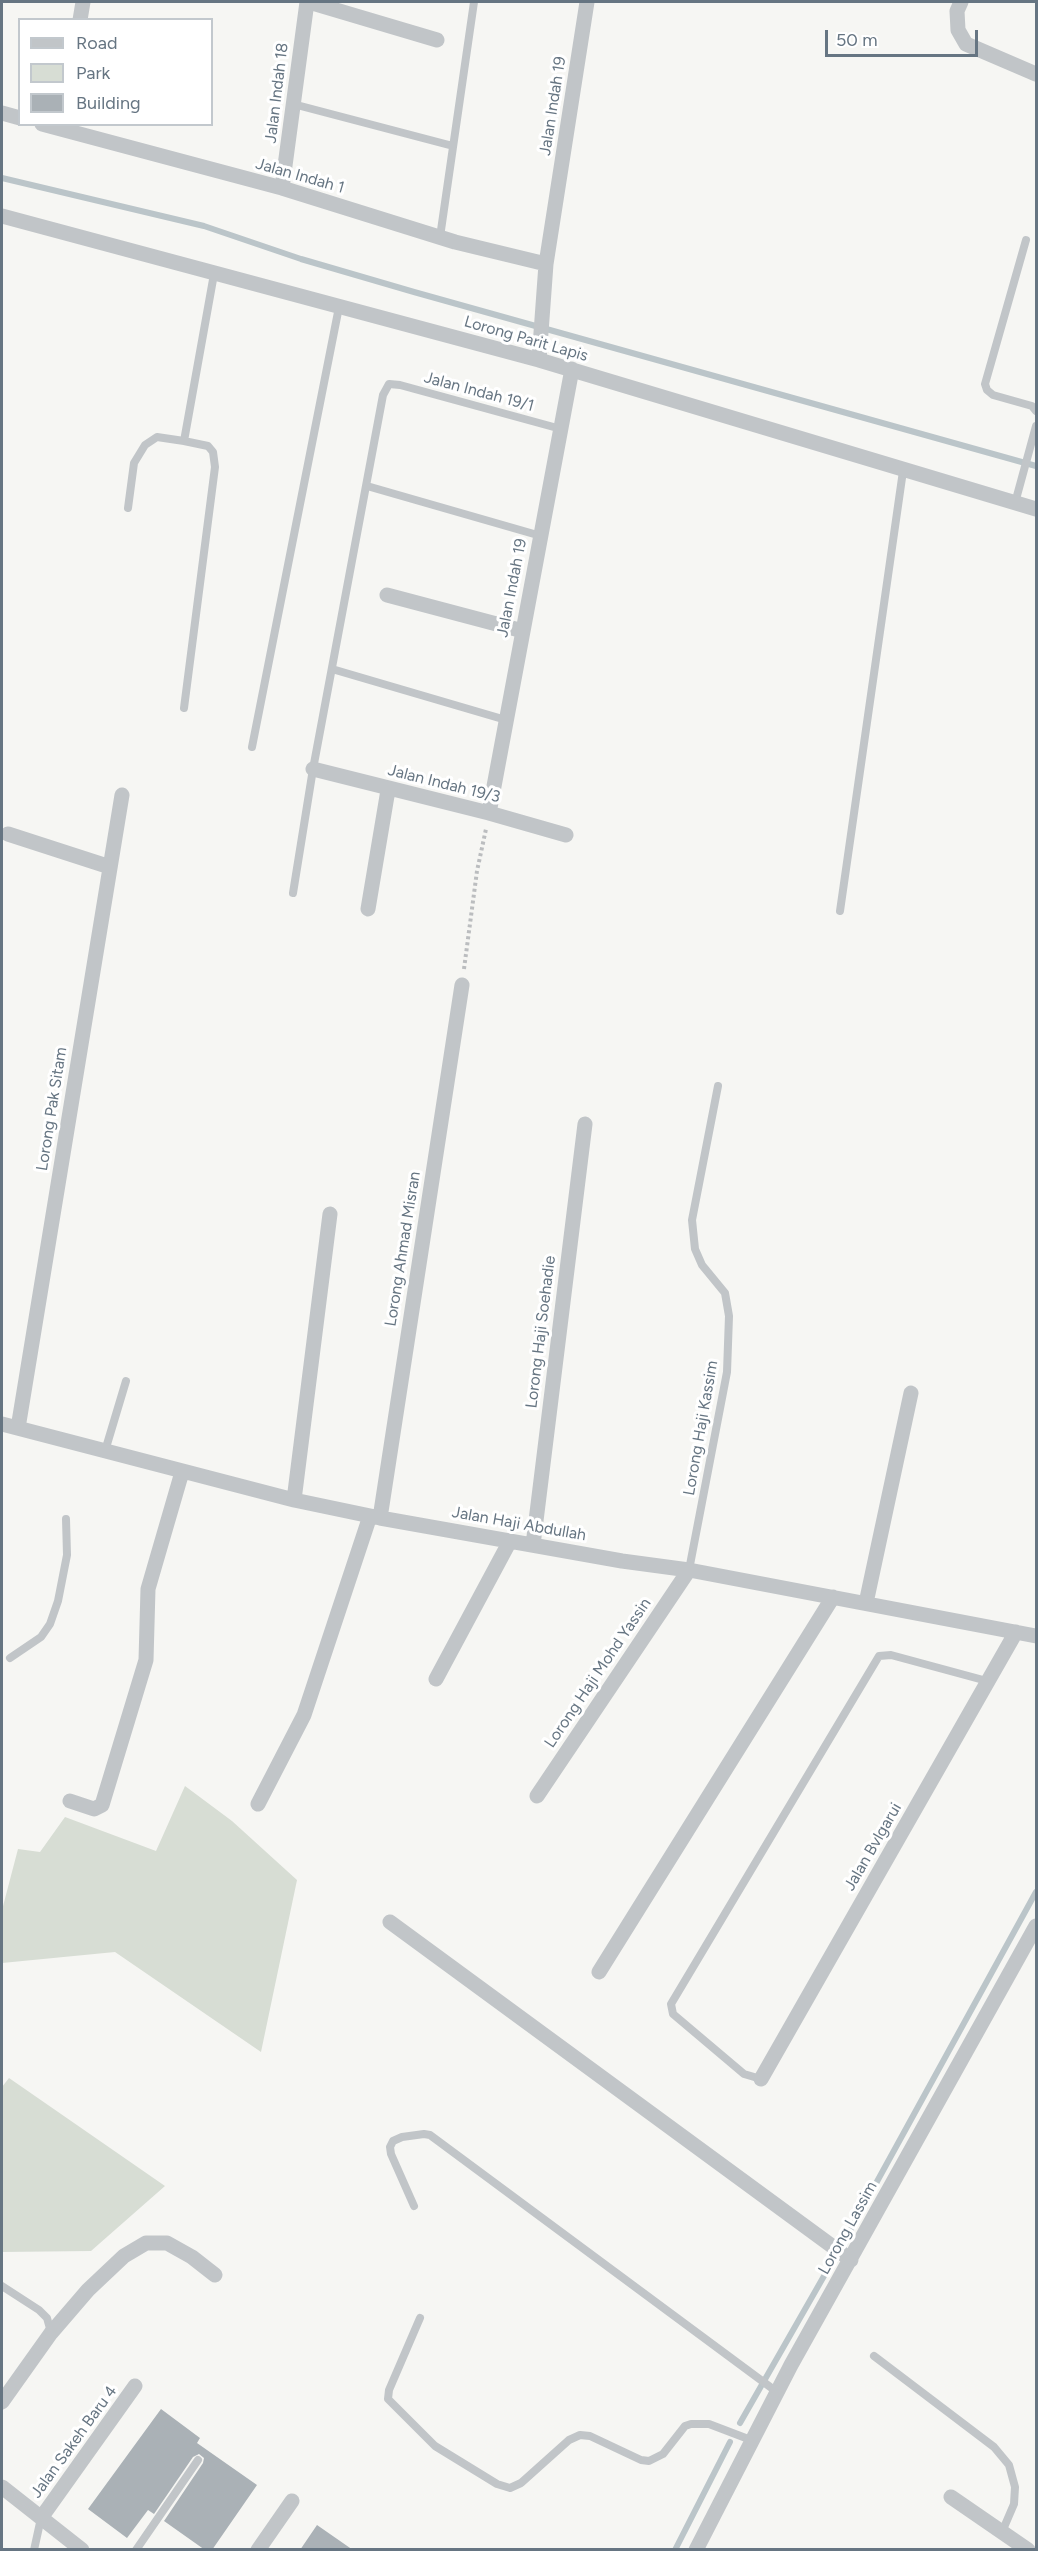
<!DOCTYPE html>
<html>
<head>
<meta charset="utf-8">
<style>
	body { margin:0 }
	#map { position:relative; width:1038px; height:2551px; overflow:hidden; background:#f6f6f3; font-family:Figtree,sans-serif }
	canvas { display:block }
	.frame { position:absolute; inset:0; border:3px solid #667582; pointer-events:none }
	.legend { position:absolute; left:18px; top:18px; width:195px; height:108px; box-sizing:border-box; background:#fff; border:2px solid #c2c8cd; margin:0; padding:8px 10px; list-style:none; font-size:18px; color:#667582 }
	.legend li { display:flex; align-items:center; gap:12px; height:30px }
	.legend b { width:30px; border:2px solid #c2c8cd }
	.scale { position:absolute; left:825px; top:30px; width:153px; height:27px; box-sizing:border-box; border:3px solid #667582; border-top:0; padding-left:8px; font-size:18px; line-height:21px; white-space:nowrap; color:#667582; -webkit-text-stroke:4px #fff; paint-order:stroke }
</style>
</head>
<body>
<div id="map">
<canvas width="1038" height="2551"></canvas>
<div class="frame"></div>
<ul class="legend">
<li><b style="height:8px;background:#c1c5c8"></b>Road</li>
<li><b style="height:16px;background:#d7ddd4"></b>Park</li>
<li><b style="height:16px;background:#aab1b6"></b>Building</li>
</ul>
<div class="scale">50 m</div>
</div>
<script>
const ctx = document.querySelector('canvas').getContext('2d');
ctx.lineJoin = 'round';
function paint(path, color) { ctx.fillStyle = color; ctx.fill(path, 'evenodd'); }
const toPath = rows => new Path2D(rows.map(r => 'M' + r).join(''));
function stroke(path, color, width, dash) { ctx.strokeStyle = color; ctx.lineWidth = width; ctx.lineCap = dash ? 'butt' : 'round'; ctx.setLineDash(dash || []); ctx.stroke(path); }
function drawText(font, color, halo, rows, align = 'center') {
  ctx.font = font + ' Figtree,sans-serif'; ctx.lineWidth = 6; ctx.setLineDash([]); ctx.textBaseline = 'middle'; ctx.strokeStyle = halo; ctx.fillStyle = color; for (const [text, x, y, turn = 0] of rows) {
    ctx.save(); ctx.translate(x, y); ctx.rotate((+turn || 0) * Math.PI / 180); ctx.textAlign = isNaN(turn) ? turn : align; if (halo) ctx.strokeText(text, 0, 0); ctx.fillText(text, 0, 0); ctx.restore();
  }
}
paint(toPath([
	[185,1786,232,1821,297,1880,261,2052,115,1952,2,1963,2,1910,18,1849,40,1852,65,1817,156,1851],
	[9,2078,165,2186,91,2251,2,2252,2,2087]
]), '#d7ddd4');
stroke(toPath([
	[2,178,204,226,301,259,414,292,1036,466],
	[846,2238,1036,1892],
	[740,2423,832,2262],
	[675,2550,730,2442]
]), '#bbc5c9', 6);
paint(toPath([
	[161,2409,200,2438,197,2443,257,2485,212,2550,205,2550,164,2521,203,2463,204,2458,199,2454,193,2457,154,2514,148,2510,127,2538,88,2509],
	[317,2525,353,2550,300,2550]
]), '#aab1b6');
stroke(toPath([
	[464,969,477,871,486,829]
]), '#bbbdbf', 4, [3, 3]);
stroke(toPath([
	[293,104,453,146],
	[440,237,474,2],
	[1026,240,985,384,987,390,993,395,1032,406,1036,411],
	[367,486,541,536],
	[1015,503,1036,426],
	[128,508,134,463,145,445,157,437,184,441,214,274],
	[332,669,506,720],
	[184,708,215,467,213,452,208,446,184,441],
	[252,747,339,307],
	[293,893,313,769,383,395,389,384,400,385,561,429],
	[840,911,903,471],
	[105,1451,126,1381],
	[689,1570,727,1372,729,1316,725,1293,702,1265,695,1249,692,1220,718,1086],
	[10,1658,41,1637,50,1624,58,1601,67,1555,66,1519],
	[761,2079,744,2074,673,2014,671,2004,879,1656,891,1655,987,1681],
	[414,2206,391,2154,390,2147,393,2141,402,2137,424,2134,430,2135,777,2392],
	[2,2286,39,2310,47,2318,51,2332],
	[420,2318,389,2390,388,2399,435,2446,497,2484,510,2488,521,2483,569,2440,580,2435,590,2436,641,2460,649,2461,663,2454,685,2426,691,2424,709,2424,751,2440],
	[874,2356,994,2447,1009,2465,1015,2487,1014,2504,1002,2532],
	[34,2550,41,2518],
	[136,2550,198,2460]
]), '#c1c5c8', 8);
stroke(toPath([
	[309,2,437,40],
	[961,2,957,11,958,30,966,44,1036,74],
	[80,20,83,2],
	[2,113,20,118],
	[42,124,282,188,455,242,546,264],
	[282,188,307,2],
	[2,216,539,360,1036,509],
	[539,360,546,264,587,2],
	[387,595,523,631],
	[313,769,489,813,566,835],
	[489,813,572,369],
	[8,834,110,867],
	[368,909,388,790],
	[2,1424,294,1500,380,1518,622,1561,689,1570,1036,1636],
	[18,1428,122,795],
	[294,1500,330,1214],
	[380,1518,462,985],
	[533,1545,585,1124],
	[866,1603,911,1393],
	[436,1679,510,1541],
	[537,1796,689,1570],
	[70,1801,94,1809,102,1805,146,1660,148,1589,182,1472],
	[258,1804,304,1715,370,1516],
	[390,1922,851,2260],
	[599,1972,833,1597],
	[761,2079,1016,1632],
	[2,2402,51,2333,88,2290,124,2256,146,2243,167,2243,192,2257,215,2275],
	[2,2487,82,2550],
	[951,2497,1028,2550],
	[41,2518,135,2386],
	[258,2550,292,2501],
	[696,2550,791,2365,1036,1926]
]), '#c1c5c8', 15);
drawText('16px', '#667582', '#fff', [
	["Jalan Indah 18",277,93,-83],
	["Jalan Indah 19",553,106,-81],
	["Jalan Indah 1",300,176,16],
	["Lorong Parit Lapis",526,339,16],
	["Jalan Indah 19/1",479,392,15],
	["Jalan Indah 19",512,588,-79],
	["Jalan Indah 19/3",444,784,14],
	["Lorong Pak Sitam",52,1109,-81],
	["Lorong Ahmad Misran",403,1249,-81],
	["Lorong Haji Soehadie",541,1332,-83],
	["Lorong Haji Kassim",701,1428,-80],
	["Jalan Haji Abdullah",519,1524,10],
	["Lorong Haji Mohd Yassin",598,1673,-56],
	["Jalan Bvlgarui",873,1847,-60],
	["Lorong Lassim",848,2228,-61],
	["Jalan Sakeh Baru 4",74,2442,-54]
]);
</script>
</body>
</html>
